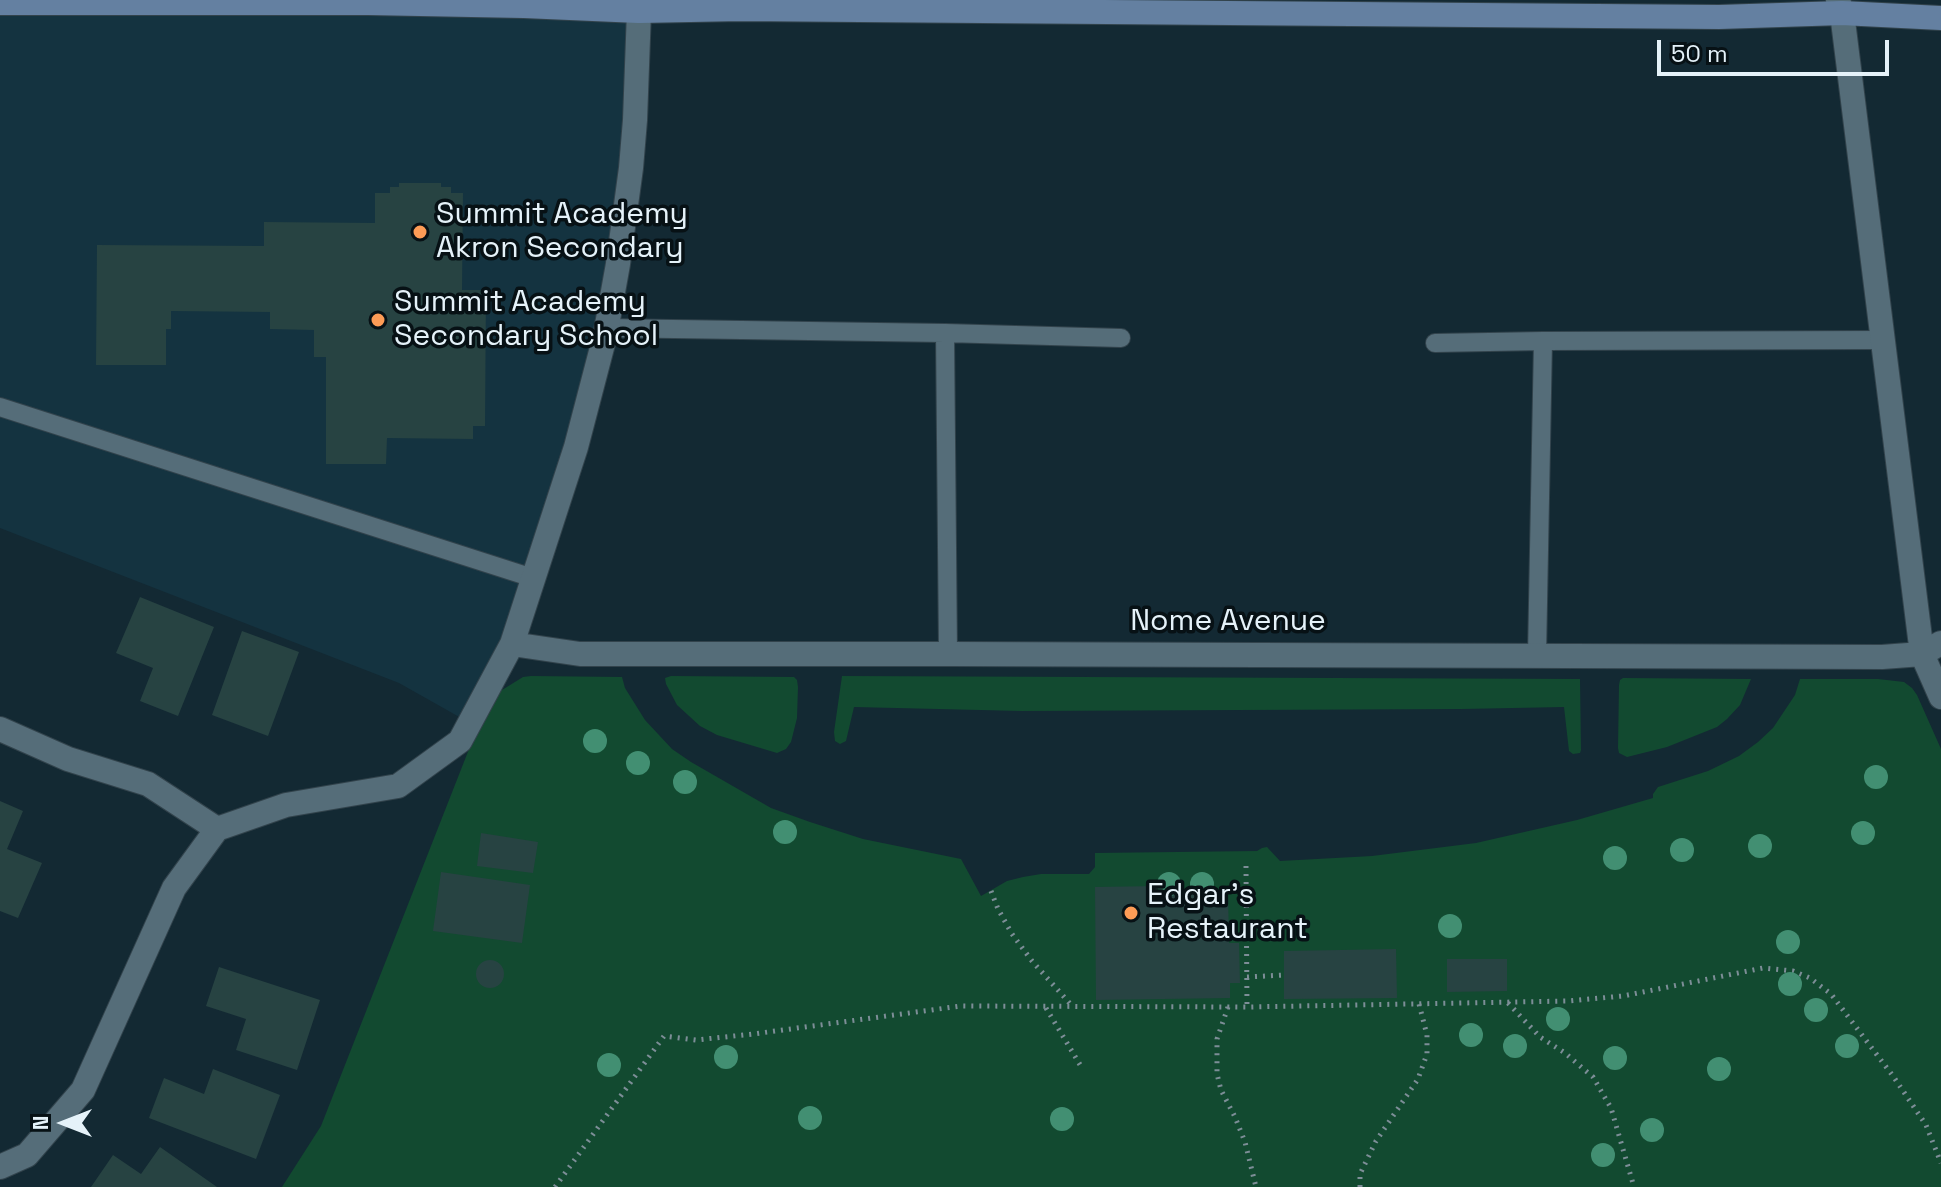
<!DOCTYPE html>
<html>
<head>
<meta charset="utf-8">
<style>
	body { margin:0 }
	#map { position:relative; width:1941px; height:1187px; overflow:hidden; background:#132933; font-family:"Space Grotesk",sans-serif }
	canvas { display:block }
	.north { position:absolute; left:24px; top:1083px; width:80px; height:80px; -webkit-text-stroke:6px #071115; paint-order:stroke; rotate:270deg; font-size:22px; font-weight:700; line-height:32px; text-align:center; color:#e5f2f9 }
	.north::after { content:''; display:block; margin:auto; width:28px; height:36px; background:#e5f2f9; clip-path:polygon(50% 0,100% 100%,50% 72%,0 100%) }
	.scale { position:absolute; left:1657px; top:40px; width:232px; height:36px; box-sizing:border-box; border:4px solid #e5f2f9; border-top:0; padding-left:10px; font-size:24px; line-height:28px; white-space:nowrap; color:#e5f2f9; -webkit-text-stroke:6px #071115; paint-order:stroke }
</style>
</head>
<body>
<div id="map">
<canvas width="1941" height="1187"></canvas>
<div class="north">N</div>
<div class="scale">50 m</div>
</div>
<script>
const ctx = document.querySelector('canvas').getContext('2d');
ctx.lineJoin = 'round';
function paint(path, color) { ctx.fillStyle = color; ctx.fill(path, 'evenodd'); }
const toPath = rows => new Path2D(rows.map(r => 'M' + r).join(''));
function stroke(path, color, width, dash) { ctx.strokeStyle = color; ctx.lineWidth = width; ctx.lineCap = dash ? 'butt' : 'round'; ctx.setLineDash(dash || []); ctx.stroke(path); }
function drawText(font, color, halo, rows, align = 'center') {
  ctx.font = font + ' "Space Grotesk",sans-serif'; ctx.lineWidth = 7; ctx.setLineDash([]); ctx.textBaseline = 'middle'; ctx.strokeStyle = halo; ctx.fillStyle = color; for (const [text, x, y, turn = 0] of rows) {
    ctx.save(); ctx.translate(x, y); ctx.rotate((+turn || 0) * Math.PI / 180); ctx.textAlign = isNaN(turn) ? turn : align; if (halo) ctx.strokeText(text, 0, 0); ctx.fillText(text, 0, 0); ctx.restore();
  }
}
paint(toPath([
	[0,3,639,11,635,120,576,447,470,723,399,683,0,528]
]), '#143340');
paint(toPath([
	[531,676,622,677,625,688,645,720,672,749,691,762,771,808,810,822,863,839,961,859,981,896,1007,881,1023,877,1041,874,1089,874,1095,867,1095,853,1257,851,1262,848,1267,847,1280,861,1372,856,1476,843,1577,820,1653,798,1653,794,1658,787,1708,771,1739,756,1758,742,1773,728,1795,695,1800,679,1878,679,1904,682,1912,688,1917,695,1941,749,1941,1187,282,1187,321,1126,493,688,502,690,523,677],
	[671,676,794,677,797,680,798,687,797,718,791,742,786,749,777,753,717,735,700,726,677,705,666,684,665,678],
	[842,676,1580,679,1581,750,1580,753,1573,754,1569,751,1564,707,1462,709,1022,711,854,707,846,741,840,744,835,741,834,732],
	[1623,678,1751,679,1740,705,1727,719,1717,727,1667,747,1627,757,1619,753,1618,748,1619,685,1620,680]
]), '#124a30');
paint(toPath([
	[399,183,441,183,441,187,451,187,451,193,463,193,462,290,486,290,485,426,473,426,473,439,387,438,386,464,326,464,326,357,314,357,314,330,270,329,270,312,171,311,171,329,166,329,166,365,96,365,97,245,264,246,264,222,375,223,375,193,390,193,390,187,399,187],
	[140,597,214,627,178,716,140,701,153,668,116,653],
	[242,631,299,652,268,736,212,715],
	[0,801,23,811,7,849,42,863,18,918,0,911],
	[481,833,538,842,533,873,477,866],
	[441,872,530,885,522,943,433,931],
	[1159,886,1159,893,1228,892,1229,943,1239,943,1240,983,1230,983,1230,998,1096,1000,1095,887],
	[1396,949,1397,998,1284,999,1284,951],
	[1447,959,1507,959,1507,991,1447,992],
	'476 974a14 14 0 1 1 28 0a14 14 0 1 1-28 0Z',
	[219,967,320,1000,297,1070,236,1050,246,1019,206,1006],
	[213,1069,280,1095,256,1159,149,1118,164,1078,204,1094],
	[160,1147,217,1187,91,1187,113,1155,141,1174]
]), '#274342');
const lane = toPath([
	[606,328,945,333,948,654],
	[945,333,1121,338],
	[1435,343,1543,341],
	[0,407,533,578],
	[1537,655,1543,341,1883,340]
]);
const street = toPath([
	[1838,0,1842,13,1851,85,1922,654,1941,697],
	[512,644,580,654,948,654,1882,657,1922,654,1941,643],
	[0,729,68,759,148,784,217,829],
	[0,1167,27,1155,83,1090,174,888,217,829,286,805,398,786,460,741,512,644,576,447,605,336,618,264,631,168,635,120,639,11]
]);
const secondary = toPath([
	[0,3,368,3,524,6,639,11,741,9,860,10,1719,17,1842,13,1941,18]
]);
stroke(lane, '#32434c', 20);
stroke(street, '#32434c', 26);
stroke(secondary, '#32434c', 26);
stroke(toPath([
	[1246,866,1247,1007],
	[991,891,998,909,1012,934,1032,961,1073,1007],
	[1247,977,1284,975],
	[1508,1003,1540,1037,1565,1053,1593,1077,1611,1108,1634,1187],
	[1228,1007,1217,1039,1217,1074,1221,1090,1235,1117,1245,1142,1256,1187],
	[1046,1008,1082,1068],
	[555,1187,664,1036,696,1040,753,1034,961,1006,1247,1007,1568,1001,1623,996,1763,968,1793,971,1810,978,1831,994,1893,1076,1926,1125,1941,1163],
	[1360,1187,1360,1174,1376,1141,1418,1079,1427,1054,1427,1035,1419,1004]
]), '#7d8e97', 5, [2, 6]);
stroke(lane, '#556d79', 18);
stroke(street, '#556d79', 24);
stroke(secondary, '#6480a1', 24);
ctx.fillStyle = '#428f72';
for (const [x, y] of [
	[595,741],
	[638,763],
	[1876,777],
	[685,782],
	[785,832],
	[1863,833],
	[1760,846],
	[1682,850],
	[1615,858],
	[1169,884],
	[1202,884],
	[1450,926],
	[1788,942],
	[1790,984],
	[1816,1010],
	[1558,1019],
	[1471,1035],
	[1515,1046],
	[1847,1046],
	[726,1057],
	[1615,1058],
	[609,1065],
	[1719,1069],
	[810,1118],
	[1062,1119],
	[1652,1130],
	[1603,1155]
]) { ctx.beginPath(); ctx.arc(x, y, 12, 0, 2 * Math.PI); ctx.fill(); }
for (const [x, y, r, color] of [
	[420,232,8,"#fd9c56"],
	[378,320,8,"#fd9c56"],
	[1131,913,8,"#fd9c56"]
]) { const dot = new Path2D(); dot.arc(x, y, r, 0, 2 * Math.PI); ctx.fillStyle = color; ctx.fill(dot); stroke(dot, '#071115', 3); }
drawText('30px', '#e5f2f9', '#071115', [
	["Summit Academy",436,215],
	["Akron Secondary",436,249],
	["Summit Academy",394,303],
	["Secondary School",394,337],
	["Edgar's",1147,896],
	["Restaurant",1147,930]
], 'left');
drawText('30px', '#e5f2f9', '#071115', [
	["Nome Avenue",1228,622]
]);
</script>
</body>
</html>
